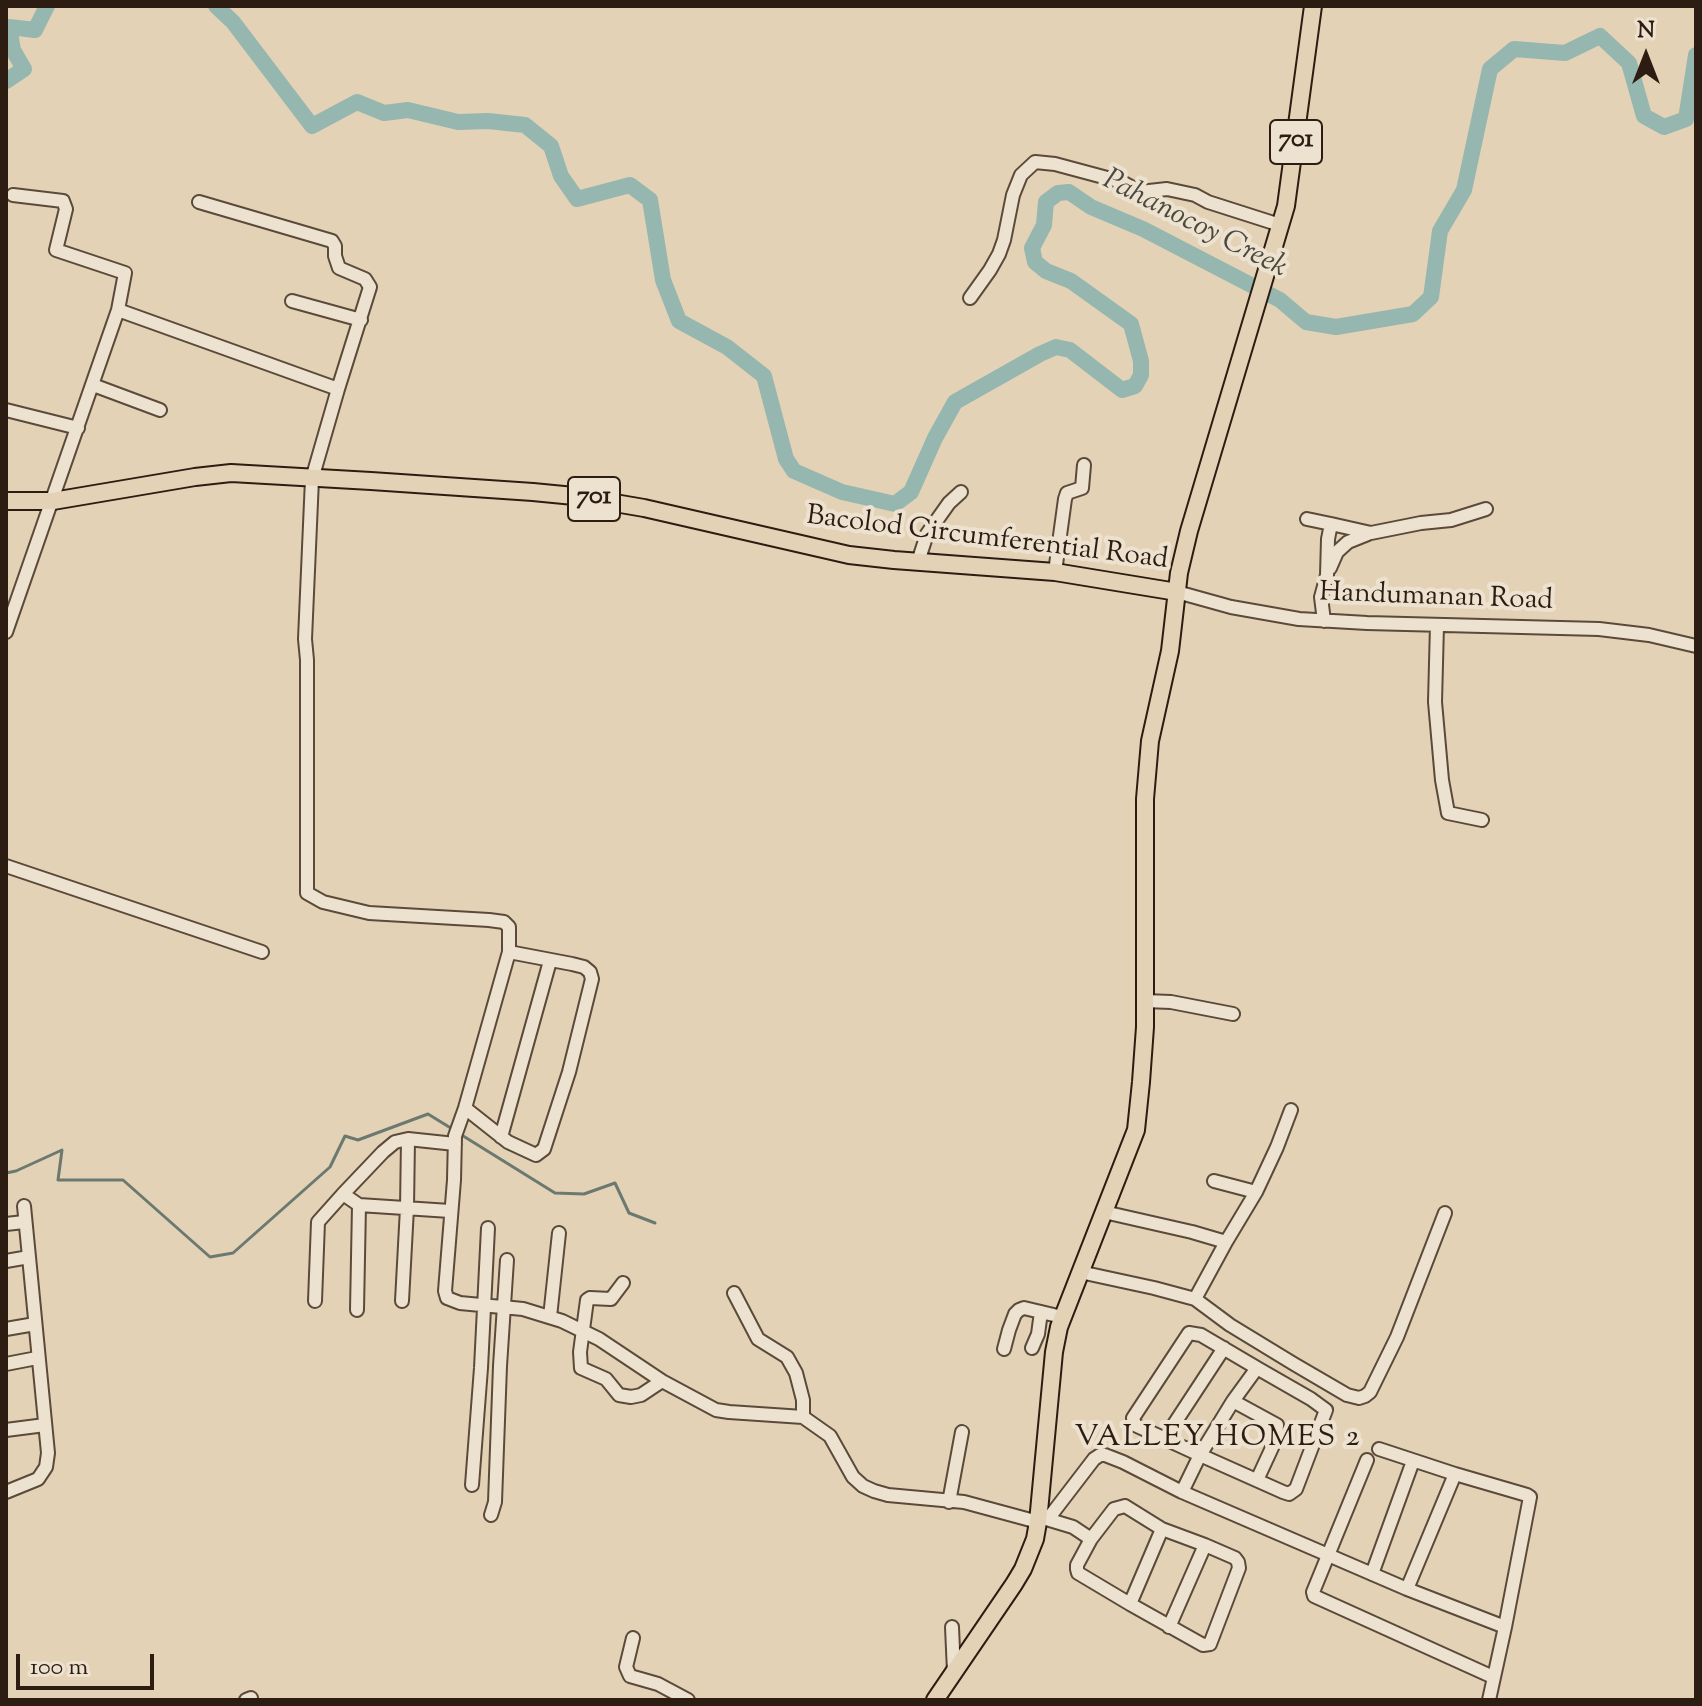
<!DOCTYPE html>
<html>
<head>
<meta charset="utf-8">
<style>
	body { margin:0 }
	#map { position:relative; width:1702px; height:1706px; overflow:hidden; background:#e4d2b6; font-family:"Sorts Mill Goudy",serif }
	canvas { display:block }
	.frame { position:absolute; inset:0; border:8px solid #2c1c11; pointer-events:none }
	.north { position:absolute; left:1606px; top:16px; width:80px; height:80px; -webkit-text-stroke:6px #ede2d0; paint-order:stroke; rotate:0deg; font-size:22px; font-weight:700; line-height:32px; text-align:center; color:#2c1c11 }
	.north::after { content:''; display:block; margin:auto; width:28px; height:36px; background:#2c1c11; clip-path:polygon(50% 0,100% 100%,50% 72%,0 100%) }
	.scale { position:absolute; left:16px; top:1654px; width:138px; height:36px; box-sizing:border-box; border:4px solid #2c1c11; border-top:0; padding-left:10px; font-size:24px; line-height:28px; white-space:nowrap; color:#2c1c11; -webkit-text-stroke:6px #ede2d0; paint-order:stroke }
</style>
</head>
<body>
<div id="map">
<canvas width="1702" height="1706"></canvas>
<div class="frame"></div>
<div class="north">N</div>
<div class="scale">100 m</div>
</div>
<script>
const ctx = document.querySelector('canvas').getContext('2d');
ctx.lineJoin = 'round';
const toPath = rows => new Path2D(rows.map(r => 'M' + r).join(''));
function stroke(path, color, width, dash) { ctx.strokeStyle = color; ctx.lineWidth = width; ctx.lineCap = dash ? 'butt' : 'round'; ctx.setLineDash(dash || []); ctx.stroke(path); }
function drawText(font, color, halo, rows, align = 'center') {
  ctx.font = font + ' "Sorts Mill Goudy",serif'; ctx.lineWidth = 8; ctx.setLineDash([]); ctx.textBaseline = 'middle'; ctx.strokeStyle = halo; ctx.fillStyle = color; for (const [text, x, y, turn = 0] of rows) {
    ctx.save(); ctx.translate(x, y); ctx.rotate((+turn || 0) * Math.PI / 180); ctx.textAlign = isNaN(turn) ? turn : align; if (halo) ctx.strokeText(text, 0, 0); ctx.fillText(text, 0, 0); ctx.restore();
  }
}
stroke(toPath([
	[460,1134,555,1193,584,1194,615,1183,629,1213,655,1223],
	[6,1173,16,1171,62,1150,58,1180,123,1180,210,1257,233,1253,330,1167,345,1136,358,1140,428,1114,454,1130]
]), '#6b7970', 3);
stroke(toPath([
	[216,6,233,22,312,126,357,102,384,113,408,110,458,122,488,121,525,125,551,146,561,176,577,199,630,185,650,200,663,280,679,321,727,347,764,376,786,459,794,471,842,492,895,504,911,492,935,438,955,402,1040,354,1056,347,1070,350,1122,390,1135,386,1141,375,1141,361,1131,324,1071,281,1046,271,1035,262,1032,248,1044,225,1046,202,1058,193,1069,192,1091,207,1143,229,1280,300,1306,322,1336,327,1413,314,1431,297,1440,231,1464,190,1490,69,1514,49,1565,53,1600,36,1629,63,1644,116,1664,127,1686,119,1696,55],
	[6,81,24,69,13,50,9,27,35,30,47,6]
]), '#95b7af', 16);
const minor = toPath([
	[199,202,332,241,335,246,335,256,339,268,365,279,370,287,338,389,312,479,305,639,307,660,307,893,323,902,369,913,489,920,504,922,509,927,509,952,465,1108,455,1136,454,1180,445,1291,447,1298,460,1303,523,1309,562,1321,599,1339,662,1381,716,1410,729,1412,803,1417,830,1436,853,1477,863,1486,874,1491,888,1495,964,1502,1038,1522],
	[970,298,990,270,999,254,1004,240,1013,195,1021,175,1035,162,1055,164,1122,182,1140,192,1167,189,1195,195,1208,202,1280,225],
	[292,301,361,320],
	[118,310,338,389],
	[93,385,160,410],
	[6,410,78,428],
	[1307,519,1331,524],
	[918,562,927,534,949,503,961,492],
	[1330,568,1337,552,1348,542,1368,534],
	[1055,572,1065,499,1067,493,1082,488,1084,465],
	[1177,592,1231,607,1299,619,1367,623,1599,629,1649,635,1696,646],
	[1324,621,1321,597,1327,575,1328,539,1331,524,1371,533,1421,523,1451,520,1486,509],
	[1437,625,1435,702,1442,780,1448,813,1482,820],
	[6,632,118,310,125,273,56,250,66,209,63,201,13,195],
	[6,866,262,952],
	[1145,1001,1171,1002,1233,1014],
	[465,1108,508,1142,536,1155,544,1149,569,1072,592,979,590,972,584,967,572,964,509,952],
	[501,1137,550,961],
	[1214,1181,1256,1192],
	[24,1206,29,1257],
	[450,1211,359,1205,343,1194,383,1152,395,1142,408,1139,455,1144],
	[1104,1212,1192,1232,1226,1242],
	[6,1224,24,1222],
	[6,1261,29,1257,48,1453,46,1467,38,1479,6,1492],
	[1080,1272,1154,1288,1195,1299,1230,1325,1294,1364,1347,1395,1359,1398,1365,1396,1370,1392,1397,1337,1445,1213],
	[623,1283,611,1299,590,1298,587,1300,580,1352,581,1368,606,1379,619,1395,631,1397,641,1395,662,1381],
	[734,1293,758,1339,787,1357,796,1373,803,1400,803,1417],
	[1195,1299,1226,1242,1256,1192,1277,1147,1291,1110],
	[315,1301,318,1222,343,1194],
	[402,1301,407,1208,408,1139],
	[357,1310,359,1205],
	[550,1317,559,1233],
	[6,1329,35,1324],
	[1032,1348,1038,1334,1041,1312],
	[1004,1349,1009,1330,1015,1314,1019,1310,1024,1308,1062,1317],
	[6,1364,37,1358],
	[1233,1401,1277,1425,1276,1439,1257,1480],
	[6,1430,45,1425],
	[1165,1438,1224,1348],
	[1367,1460,1313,1592,1314,1596,1493,1677],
	[472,1485,481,1368,488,1228],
	[1182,1492,1200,1455,1233,1401,1257,1368,1311,1399,1326,1410,1296,1489,1289,1494,1283,1492,1200,1455,1135,1425,1133,1418,1189,1333,1201,1335,1257,1368],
	[949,1502,962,1432],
	[1125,1506,1162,1529,1130,1604,1078,1573,1077,1569,1077,1565,1091,1539,1114,1509,1125,1506],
	[491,1515,495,1502,500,1366,507,1260],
	[1043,1518,1073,1527,1091,1539],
	[1048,1519,1094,1459,1100,1455,1105,1455,1123,1462,1182,1492,1407,1589,1505,1627,1530,1497,1527,1495,1455,1474,1379,1449],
	[1372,1574,1413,1461],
	[1407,1589,1455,1474],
	[1130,1604,1203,1645,1210,1644,1239,1568,1238,1562,1235,1558,1205,1545,1162,1529],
	[952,1627,954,1672],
	[1169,1627,1205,1545],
	[633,1638,626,1667,630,1676,658,1684,688,1700],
	[246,1700,251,1698],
	[1489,1700,1505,1627]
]);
const major = toPath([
	[6,501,53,501,195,477,231,473,371,481,533,492,574,496,644,508,849,555,894,560,1055,572,1177,592],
	[935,1700,1014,1584,1023,1569,1035,1539,1038,1522,1054,1352,1059,1327,1136,1130,1141,1082,1145,1027,1145,799,1150,741,1170,651,1179,573,1189,531,1286,206,1313,6]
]);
stroke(minor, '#5a4a3a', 16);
stroke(major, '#2c1c11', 20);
stroke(minor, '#ede2d0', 12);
stroke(major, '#e4d2b6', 16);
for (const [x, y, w] of [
	[1296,142,52],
	[594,499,52]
]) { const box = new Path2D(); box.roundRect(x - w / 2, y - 22, w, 44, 6); ctx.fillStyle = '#ede2d0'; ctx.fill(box); stroke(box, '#2c1c11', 2); }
drawText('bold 26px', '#2c1c11', null, [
	["701",1296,142],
	["701",594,499]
]);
drawText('28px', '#2c1c11', '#ede2d0', [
	["Bacolod Circumferential Road",987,540,7],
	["Handumanan Road",1436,599,2]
]);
drawText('italic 30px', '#4c4a40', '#ede2d0', [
	["Pahanocoy Creek",1194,226,27]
]);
ctx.letterSpacing = '2px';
drawText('30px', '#2c1c11', '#ede2d0', [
	["VALLEY HOMES 2",1218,1440]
]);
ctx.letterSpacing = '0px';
</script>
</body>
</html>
